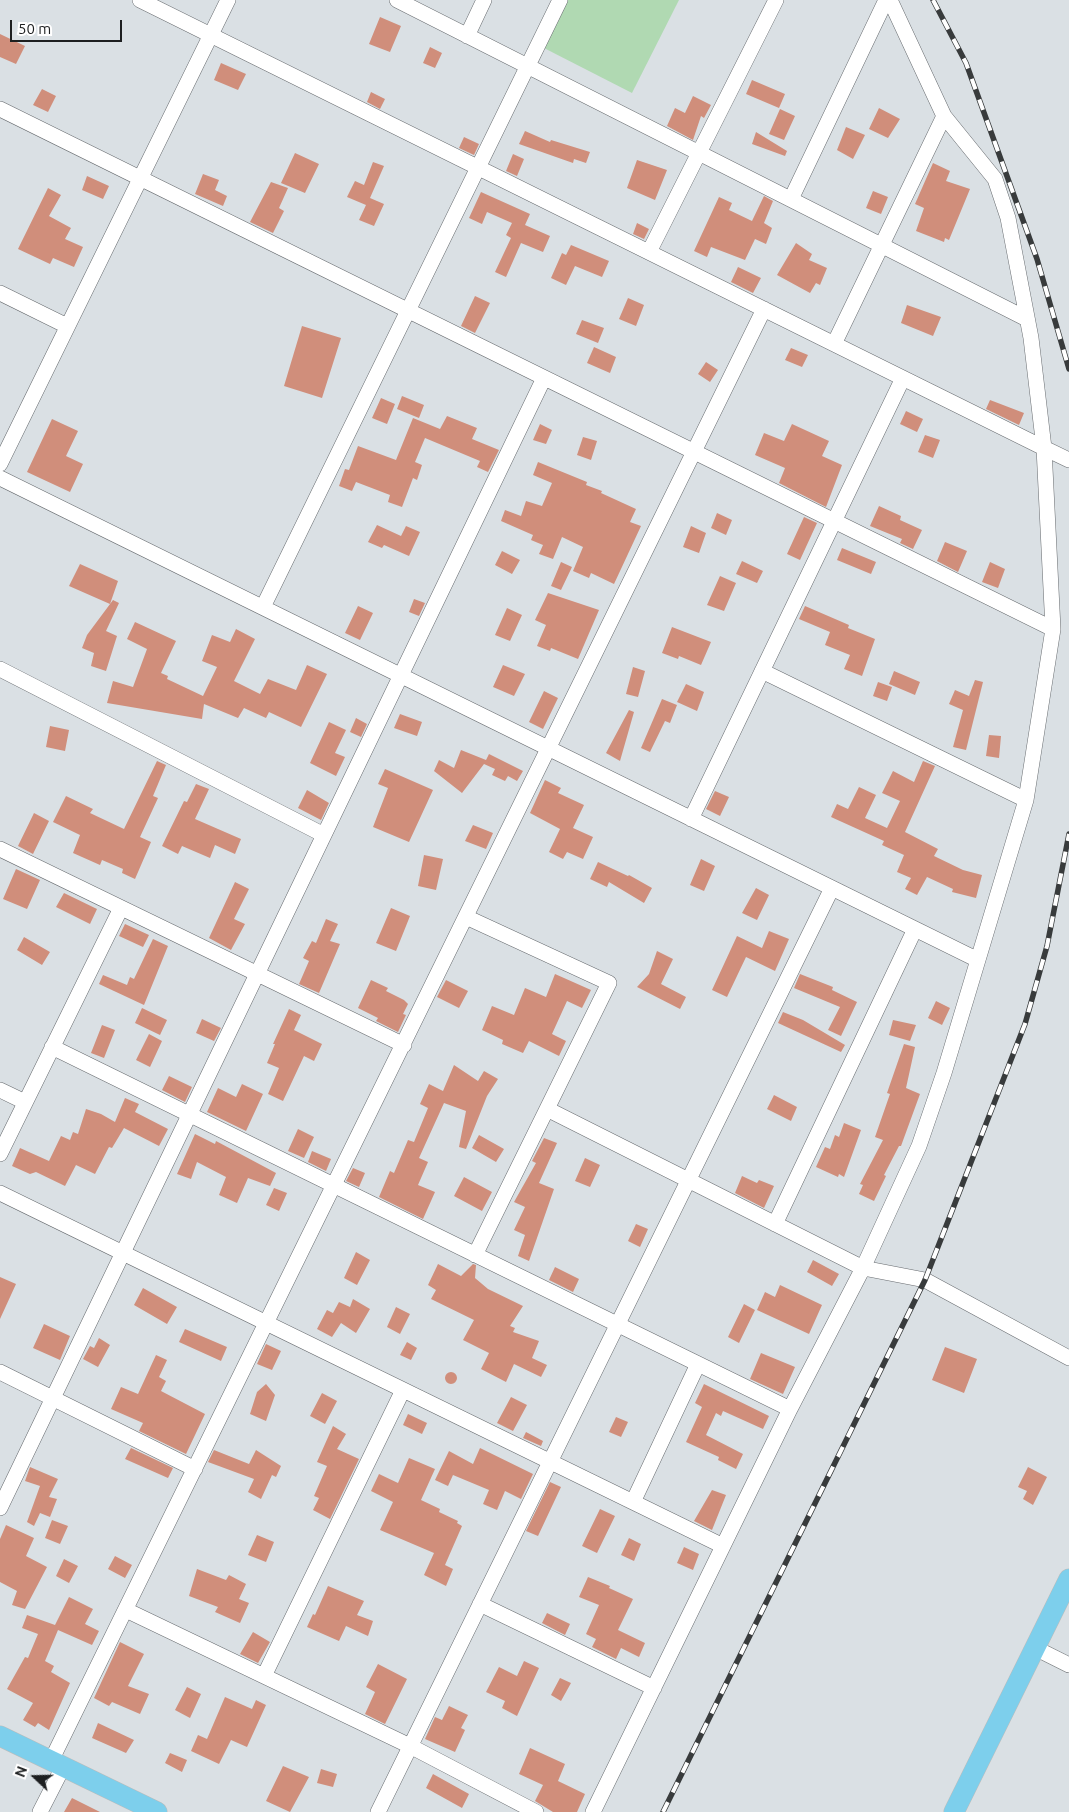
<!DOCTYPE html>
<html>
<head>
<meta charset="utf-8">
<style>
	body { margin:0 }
	#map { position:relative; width:1069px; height:1812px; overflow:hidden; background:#dae0e4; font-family:Ubuntu,sans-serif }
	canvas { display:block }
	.north { position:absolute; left:10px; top:1752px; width:50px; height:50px; -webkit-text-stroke:4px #fff; paint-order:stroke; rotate:291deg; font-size:14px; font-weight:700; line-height:20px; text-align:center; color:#1d1f20 }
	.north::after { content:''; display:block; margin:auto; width:18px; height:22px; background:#1d1f20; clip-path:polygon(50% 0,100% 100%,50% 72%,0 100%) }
	.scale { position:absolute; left:10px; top:20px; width:112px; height:22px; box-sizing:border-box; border:2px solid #1d1f20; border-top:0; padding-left:6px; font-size:15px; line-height:18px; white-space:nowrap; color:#1d1f20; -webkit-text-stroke:4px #fff; paint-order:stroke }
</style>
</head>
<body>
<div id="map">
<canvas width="1069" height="1812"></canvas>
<div class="north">N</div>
<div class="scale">50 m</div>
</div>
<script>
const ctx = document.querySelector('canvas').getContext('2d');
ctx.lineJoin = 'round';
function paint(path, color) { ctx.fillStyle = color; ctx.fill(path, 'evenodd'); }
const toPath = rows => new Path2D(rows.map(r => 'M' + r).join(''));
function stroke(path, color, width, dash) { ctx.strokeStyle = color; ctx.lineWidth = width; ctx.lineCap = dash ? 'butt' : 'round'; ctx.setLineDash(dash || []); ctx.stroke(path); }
paint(toPath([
	[566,0,679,0,632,93,542,47]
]), '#b0d9b2');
paint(toPath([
	[380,17,401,26,390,52,369,44],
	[0,34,25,46,16,64,0,57],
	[430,47,442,53,435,68,423,63],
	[221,63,246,74,238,90,214,80],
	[752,80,785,94,779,108,746,94],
	[42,89,56,96,48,112,33,105],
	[371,92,385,99,380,109,367,102],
	[693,96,711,105,704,118,701,116,693,140,667,126,675,108,685,113],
	[879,108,900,119,888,138,869,129],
	[780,109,795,116,784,140,769,134],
	[846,127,865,135,853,159,837,150],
	[525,131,550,142,551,140,590,152,586,163,574,159,573,163,519,144],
	[756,132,787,151,785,156,752,144],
	[464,137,479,144,474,155,459,148],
	[295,153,319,164,305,193,281,183],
	[513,154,524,159,517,176,506,171],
	[637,160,667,170,655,200,627,188],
	[373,162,384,166,370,198,384,204,374,226,359,220,366,205,347,197,355,181,364,185],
	[933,163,950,171,946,181,970,189,949,240,945,238,944,242,916,231,924,208,915,204],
	[203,174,219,180,215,190,227,196,223,206,195,194],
	[87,176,109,186,103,199,82,190],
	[271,182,288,188,279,208,284,211,273,233,250,222],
	[48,188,61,195,49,216,71,228,65,239,83,247,74,267,53,258,50,264,18,249],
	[873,191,888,197,881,214,866,208],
	[481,192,530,214,525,225,550,236,543,252,521,243,506,277,495,272,511,238,506,235,512,223,487,212,482,224,469,218],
	[764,196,773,201,764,223,772,228,766,244,755,239,745,260,711,247,707,257,694,251,719,197,732,203,729,210,752,221],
	[637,223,649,229,644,239,633,234],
	[796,243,812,254,809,260,827,268,820,285,816,283,810,293,777,275],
	[571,245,609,261,602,277,575,266,566,285,551,278,562,253,566,255],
	[738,267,761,278,753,293,731,282],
	[475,296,490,303,475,333,461,326],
	[628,298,644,305,636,326,619,319],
	[907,305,941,317,933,336,901,323],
	[582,320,604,328,598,343,576,334],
	[302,326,341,338,322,398,284,386],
	[594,347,616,357,610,373,587,363],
	[791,348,808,355,802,367,785,360],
	[706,362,718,370,710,382,698,374],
	[402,396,424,405,419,418,397,409],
	[381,398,395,404,387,424,372,418],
	[990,400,1024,413,1019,425,986,409],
	[906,411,923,419,917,432,900,424],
	[447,416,477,428,472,439,499,450,488,472,477,467,480,461,425,438,415,462,422,465,417,480,413,478,402,507,388,502,390,495,356,482,352,491,339,486,345,469,349,470,358,446,396,460,413,418,440,429],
	[52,419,78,431,66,456,83,464,70,492,27,472],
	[540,424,552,430,546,444,533,440],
	[792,424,829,441,822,456,842,465,826,507,779,483,785,468,755,455,764,433,784,441],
	[925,435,940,440,933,458,918,452],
	[583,437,597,441,591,460,577,455],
	[538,462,587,482,586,485,602,491,601,493,636,509,630,522,641,526,614,584,591,573,589,578,573,571,583,547,562,537,553,559,539,554,543,545,531,540,533,535,501,521,505,510,521,516,526,501,542,506,552,483,533,475],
	[879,506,901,516,900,520,922,530,913,549,900,543,902,539,870,526],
	[717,513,732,520,726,535,711,528],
	[804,517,817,523,800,560,787,554],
	[377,525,401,536,406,526,420,532,409,556,384,545,382,548,368,542],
	[691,526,706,533,699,553,683,547],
	[945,542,967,551,958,572,937,561],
	[842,548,876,562,871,574,837,560],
	[502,551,520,560,512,574,495,565],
	[742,561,763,571,757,583,736,574],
	[561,562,572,567,561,590,551,586],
	[990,562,1005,569,998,588,982,582],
	[80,564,118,581,110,604,69,586],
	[720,576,736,583,724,611,707,605],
	[548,593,599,610,578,659,551,648,550,651,537,646,546,625,535,620],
	[414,599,425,603,419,616,409,612],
	[113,600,119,603,106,631,117,636,106,671,91,666,94,653,82,648,87,635],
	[358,606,373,613,360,640,345,633],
	[805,606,849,625,848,628,875,639,862,676,844,669,850,655,825,645,830,632,799,619],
	[507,608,522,615,510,641,495,635],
	[135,622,176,641,161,673,168,676,167,679,203,696,217,667,202,661,212,635,230,642,236,629,255,639,234,681,260,694,268,679,296,690,307,665,327,674,301,727,269,712,266,718,244,708,238,718,204,704,202,719,107,703,113,681,133,687,147,649,127,639],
	[672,627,711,642,701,665,679,656,678,659,662,653],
	[503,665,525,674,514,696,493,687],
	[633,667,645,671,638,697,626,694],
	[894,671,920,682,915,695,889,684],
	[975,680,983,682,966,750,953,747,963,710,949,704,955,690,969,696],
	[878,682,892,687,887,701,873,696],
	[686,684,704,692,697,711,677,702],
	[544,691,558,698,543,729,529,722],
	[662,699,677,705,670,723,665,721,650,752,641,748],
	[629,710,634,712,620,761,606,753],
	[400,714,422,722,417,736,394,728],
	[356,718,367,724,361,737,350,732],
	[329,722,346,730,335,753,345,757,336,776,310,763],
	[50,726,69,730,65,751,46,747],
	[989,735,1001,736,999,758,986,756],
	[461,750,486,760,489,754,523,771,517,781,508,776,505,781,492,775,495,769,484,764,462,793,434,771,439,760,454,768],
	[157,761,166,765,153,796,158,798,140,837,151,842,135,879,122,873,123,869,102,860,100,865,73,853,80,835,53,822,66,796,93,809,90,813,124,829],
	[923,761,935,766,905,832,938,849,934,856,963,870,982,875,976,898,952,892,953,889,927,877,917,895,905,889,911,878,897,872,904,855,882,845,884,841,831,817,837,804,848,809,859,787,876,795,865,818,887,828,900,801,882,793,893,771,914,782],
	[385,769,433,790,409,842,373,827,388,788,378,784],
	[545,780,561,788,558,793,584,805,573,828,593,837,583,859,567,852,563,859,549,852,560,829,530,813],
	[196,784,209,789,195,819,241,839,235,854,215,845,210,858,182,846,178,854,162,846,184,801,187,802],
	[307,790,329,803,321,820,298,808],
	[715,791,729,797,720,816,706,809],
	[34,813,49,821,33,854,18,846],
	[473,825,493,833,486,849,465,841],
	[424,855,443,859,436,890,418,886],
	[701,859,715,866,704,891,690,885],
	[598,862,628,876,629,875,652,888,644,903,609,882,607,887,590,879],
	[16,869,40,880,27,909,3,899],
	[235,882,249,889,234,919,245,924,231,950,209,938],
	[756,888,769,895,757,920,742,913],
	[64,893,97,909,90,924,56,907],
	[391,908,410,916,396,951,376,943],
	[326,919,338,924,330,941,340,944,319,993,299,984,309,961,303,958,312,941,316,943],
	[125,924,149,935,143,947,119,936],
	[769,931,789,939,775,971,746,957,727,997,712,990,737,936,762,948],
	[24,937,50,952,42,965,17,950],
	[153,939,168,946,144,1005,99,984,103,975,127,985,130,977,134,979],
	[657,951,673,959,661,984,686,997,680,1009,637,987,649,974],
	[555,974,591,990,582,1008,567,1001,552,1034,566,1041,559,1056,529,1041,523,1053,502,1044,503,1040,482,1030,492,1006,514,1015,525,988,546,997],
	[800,974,833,987,832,990,857,1002,841,1036,828,1030,840,1007,794,988],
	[371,980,388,988,386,991,404,1000,408,1004,403,1014,406,1015,398,1032,376,1021,378,1018,358,1008],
	[446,980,468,991,459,1008,437,997],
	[936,1001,950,1008,942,1025,928,1018],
	[142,1008,167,1020,160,1035,135,1023],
	[289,1009,301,1015,294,1030,322,1044,314,1061,304,1056,283,1101,268,1094,279,1068,267,1063,275,1044,273,1044],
	[783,1012,803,1020,845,1045,841,1052,778,1023],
	[202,1019,221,1028,214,1041,196,1033],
	[893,1020,916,1025,910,1041,889,1035],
	[102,1025,115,1030,104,1058,91,1053],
	[149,1034,162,1041,150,1067,136,1060],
	[904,1044,915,1047,906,1088,920,1094,901,1146,899,1146,884,1175,886,1176,874,1201,859,1194,863,1185,860,1184,883,1140,875,1137,890,1094,887,1093],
	[454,1065,478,1081,484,1071,498,1079,487,1096,466,1149,459,1147,466,1111,444,1103,419,1158,428,1162,418,1185,435,1192,423,1219,379,1197,390,1171,394,1173,408,1140,414,1142,428,1108,420,1104,429,1084,443,1091],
	[169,1076,192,1087,185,1102,162,1090],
	[242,1084,263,1094,246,1131,207,1112,218,1088,236,1097],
	[774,1095,797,1107,791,1121,767,1109],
	[125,1098,139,1104,135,1112,168,1129,159,1146,124,1128,112,1148,109,1147,95,1174,76,1165,65,1186,36,1172,30,1174,12,1166,20,1148,49,1161,61,1136,70,1140,73,1132,78,1134,86,1109,101,1114,115,1122],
	[844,1123,861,1130,844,1177,839,1174,838,1177,816,1167,825,1147,830,1149,835,1135,839,1137],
	[298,1129,314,1137,304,1158,288,1151],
	[195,1134,215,1144,216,1141,276,1173,270,1186,248,1178,237,1203,219,1195,226,1177,197,1162,191,1179,177,1174],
	[479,1135,504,1149,496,1162,472,1148],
	[544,1138,557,1143,539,1183,554,1189,529,1261,518,1256,525,1235,514,1230,525,1207,514,1202,536,1163,532,1161],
	[312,1151,331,1159,326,1171,308,1162],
	[585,1158,600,1165,590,1187,575,1181],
	[353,1168,365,1173,359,1187,346,1181],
	[742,1176,757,1183,759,1180,774,1186,764,1208,735,1193],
	[464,1177,492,1192,482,1211,454,1196],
	[274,1188,287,1193,279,1211,266,1205],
	[636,1224,648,1229,640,1247,628,1241],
	[356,1252,370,1260,357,1285,344,1278],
	[813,1260,839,1274,832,1286,807,1272],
	[438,1264,461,1276,473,1264,476,1265,475,1278,488,1289,523,1306,510,1326,515,1328,513,1332,539,1341,532,1358,547,1365,541,1377,514,1364,506,1382,481,1369,489,1353,463,1340,474,1320,431,1299,436,1290,428,1285],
	[555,1267,579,1279,573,1292,549,1280],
	[0,1277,16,1284,0,1319],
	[780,1285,822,1305,809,1334,757,1310,765,1292,775,1297],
	[143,1288,177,1307,167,1324,134,1305],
	[353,1299,370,1309,356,1333,341,1323,332,1337,317,1329,327,1310,333,1313,339,1302,350,1307],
	[744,1304,755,1310,739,1343,728,1337],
	[396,1307,410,1314,400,1334,387,1327],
	[44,1324,70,1336,60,1360,33,1348],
	[185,1329,227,1347,221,1361,179,1342],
	[99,1338,110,1345,98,1367,83,1359,90,1346,94,1348],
	[407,1342,417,1348,411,1360,400,1355],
	[266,1344,281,1351,272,1370,257,1364],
	[945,1347,977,1359,964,1393,932,1380],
	[761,1353,795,1367,783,1394,750,1379],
	[156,1355,167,1360,159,1377,166,1381,161,1391,205,1414,186,1454,139,1431,143,1423,111,1409,121,1387,138,1394],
	'445 1378a6 6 0 1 1 12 0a6 6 0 1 1-12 0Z',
	[266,1384,275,1395,266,1421,250,1414,257,1392],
	[704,1384,769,1416,763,1429,723,1411,721,1416,716,1413,706,1435,743,1454,736,1469,718,1460,719,1457,686,1442,702,1407,695,1403],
	[322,1393,337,1401,325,1424,310,1416],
	[511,1397,527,1405,513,1431,497,1423],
	[408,1414,427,1423,422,1434,403,1425],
	[616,1417,628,1422,621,1437,609,1432],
	[333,1426,346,1434,337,1449,359,1459,330,1519,313,1510,319,1498,314,1496,327,1466,317,1462],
	[526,1432,543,1441,541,1446,523,1438],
	[131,1448,173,1468,168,1478,125,1459],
	[480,1448,533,1474,521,1499,505,1491,497,1510,483,1504,489,1490,453,1475,448,1486,435,1480,449,1451,473,1464],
	[214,1450,249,1464,256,1450,281,1466,276,1477,272,1475,261,1499,248,1492,254,1479,208,1462],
	[409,1458,435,1469,421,1500,440,1509,439,1512,458,1521,457,1523,462,1526,445,1565,453,1569,446,1586,424,1575,434,1553,380,1530,393,1502,371,1491,379,1474,398,1483],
	[30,1467,58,1479,49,1497,57,1499,50,1517,40,1513,34,1526,27,1522,40,1486,25,1481],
	[1028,1467,1047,1477,1033,1505,1023,1499,1027,1491,1018,1487],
	[550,1482,561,1487,538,1536,526,1531],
	[712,1490,726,1495,712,1530,694,1521],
	[600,1509,615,1516,597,1553,582,1546],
	[52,1520,68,1526,60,1544,45,1538],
	[6,1525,34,1538,26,1556,47,1567,25,1609,12,1605,17,1591,0,1582,0,1539],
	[257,1535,274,1542,266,1562,248,1555],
	[629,1538,641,1544,634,1561,621,1555],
	[684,1547,699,1554,693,1570,677,1563],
	[115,1556,132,1565,125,1578,108,1569],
	[64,1559,78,1566,69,1583,56,1576],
	[197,1569,226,1580,229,1575,246,1584,239,1599,249,1603,240,1623,215,1612,218,1607,189,1596],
	[588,1577,610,1586,609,1588,633,1599,618,1630,645,1643,639,1657,621,1648,616,1659,592,1647,596,1639,586,1634,599,1605,579,1597],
	[328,1586,364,1601,357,1615,373,1621,368,1636,346,1626,339,1641,307,1627,313,1614,315,1615],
	[69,1597,93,1609,85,1624,99,1631,92,1645,58,1630,45,1661,54,1666,51,1672,70,1683,49,1730,38,1723,35,1727,23,1720,33,1703,7,1689,25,1657,28,1658,38,1634,22,1628,27,1615,55,1625],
	[547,1613,570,1624,565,1635,542,1623],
	[253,1632,270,1642,258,1663,240,1654],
	[120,1642,144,1654,128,1686,149,1694,140,1714,112,1702,109,1706,94,1698],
	[524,1661,539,1668,517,1716,502,1708,505,1701,486,1692,499,1667,517,1676],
	[378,1664,407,1679,385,1724,365,1714,375,1692,366,1687],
	[560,1678,571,1683,561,1701,551,1695],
	[187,1687,201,1694,190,1718,175,1710],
	[225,1697,252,1709,256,1700,266,1705,247,1747,231,1740,219,1764,191,1751,198,1735,207,1739],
	[449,1706,468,1715,461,1728,465,1730,455,1752,425,1739,435,1717,442,1720],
	[98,1723,134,1740,126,1753,92,1738],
	[530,1748,565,1764,558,1781,585,1794,577,1812,553,1812,535,1801,543,1785,519,1774],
	[170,1753,187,1760,182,1772,165,1763],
	[283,1766,309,1777,290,1812,266,1801],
	[321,1769,337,1774,333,1787,317,1783],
	[433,1774,469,1794,462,1808,426,1788],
	[72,1798,100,1812,64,1812]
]), '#d08e7b');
const minor = toPath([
	[140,0,1044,448],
	[397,0,1027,319],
	[890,0,944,116,995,179,1008,218,1031,338,1044,448],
	[467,36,484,0],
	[0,109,1053,629],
	[791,199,886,0],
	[649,252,776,0],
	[0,293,67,326],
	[834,344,944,116],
	[0,464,228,0],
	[0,478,978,960],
	[263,607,560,0],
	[0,669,324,835],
	[762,671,1026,800],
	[691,819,903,378],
	[0,849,404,1045],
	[466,917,609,983,475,1255],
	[52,1047,790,1409],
	[0,1090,25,1102],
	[547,1109,863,1268,925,1280,1069,1358],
	[0,1154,121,908],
	[0,1193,723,1546],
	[775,1224,915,929],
	[0,1372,195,1469],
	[633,1502,698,1364],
	[0,1508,544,378],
	[480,1604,654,1688],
	[126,1610,410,1746,536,1812],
	[1035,1648,1069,1665],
	[264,1676,403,1390],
	[51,1761,764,309],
	[40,1812,63,1767],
	[378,1812,832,888],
	[593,1812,790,1409,863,1268,919,1146,944,1073,1026,800,1053,629,1044,448,1069,460]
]);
const major = toPath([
	[0,1736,157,1812],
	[954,1812,1069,1579]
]);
stroke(minor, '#686c70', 16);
stroke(major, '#bbbcbc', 21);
stroke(minor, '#fff', 15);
stroke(major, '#7dcfec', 20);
const rail = toPath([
	[933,0,966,63,1037,259,1069,369],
	[663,1812,925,1280,1025,1024,1047,946,1069,834]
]);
stroke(rail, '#383b3c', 5.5);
stroke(rail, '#fff', 4, [11]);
</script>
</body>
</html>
